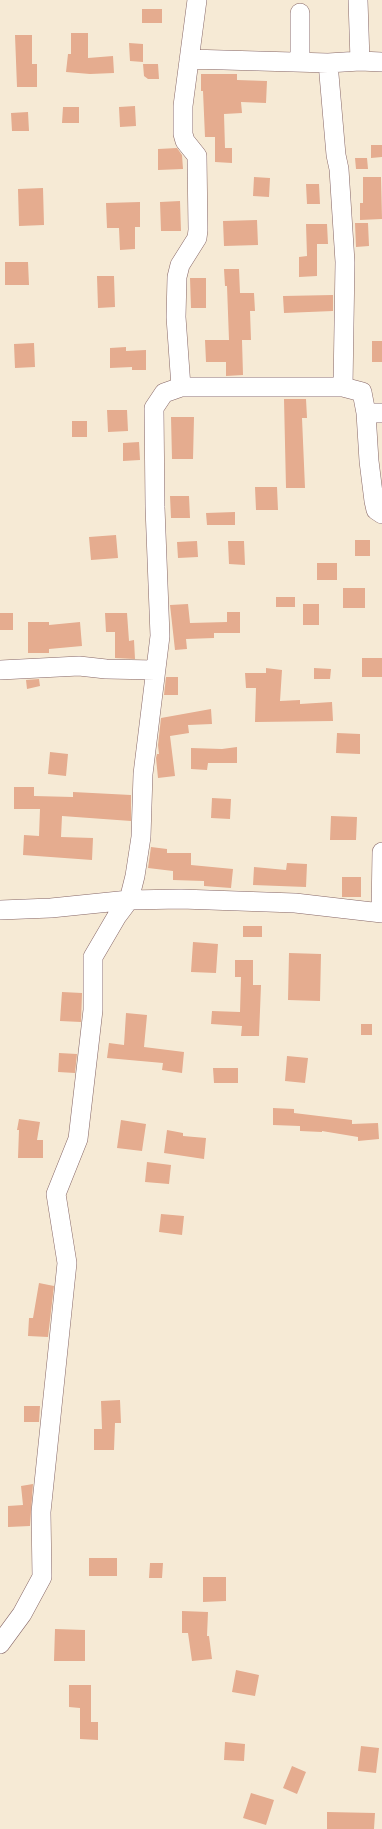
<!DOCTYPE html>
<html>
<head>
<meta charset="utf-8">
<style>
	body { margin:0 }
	canvas { display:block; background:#f6ead5 }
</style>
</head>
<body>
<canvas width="382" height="1829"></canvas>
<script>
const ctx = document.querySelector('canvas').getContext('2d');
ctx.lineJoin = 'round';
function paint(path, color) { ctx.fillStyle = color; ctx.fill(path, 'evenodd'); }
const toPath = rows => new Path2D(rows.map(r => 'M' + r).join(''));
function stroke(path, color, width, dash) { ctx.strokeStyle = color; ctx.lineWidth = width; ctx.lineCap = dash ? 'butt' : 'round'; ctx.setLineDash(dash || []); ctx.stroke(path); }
paint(toPath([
	[142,9,162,9,162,23,142,23],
	[71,33,88,33,88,58,113,56,114,73,90,74,66,72,68,54,71,54],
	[15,35,32,35,32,64,37,64,37,87,17,87],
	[129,43,143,44,143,62,130,61],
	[143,64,158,64,159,79,148,79,144,76],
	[201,74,237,74,237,80,267,81,266,103,241,102,242,113,224,114,225,148,232,148,232,163,215,162,215,137,205,137,203,91,201,91],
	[135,106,136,126,120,127,119,107],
	[63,107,79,107,79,123,62,123],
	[28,112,29,131,12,131,11,113],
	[371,145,382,145,382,157,371,158],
	[177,148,182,155,183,169,158,170,158,149],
	[355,158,367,158,368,169,356,169],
	[254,177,270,178,269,197,253,196],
	[363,177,381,177,382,219,360,220,360,203,363,203],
	[306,184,319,184,320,204,307,204],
	[43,188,44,225,19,226,18,189],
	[180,201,181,231,161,231,160,202],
	[140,202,140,227,135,227,135,249,120,250,119,228,107,228,106,203],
	[257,220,258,245,224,246,223,221],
	[355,223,368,223,369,246,356,247],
	[306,224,327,224,328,244,317,244,317,276,299,277,299,257,307,256],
	[5,262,28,262,29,285,5,285],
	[224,269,239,269,240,293,254,293,255,311,250,311,251,340,242,340,243,375,226,376,226,362,206,362,205,340,229,340,227,286,225,286],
	[97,276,114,276,115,307,98,308],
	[190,278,206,278,206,308,191,308],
	[333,295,333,311,284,313,283,296],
	[372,341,382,341,382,362,372,362],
	[34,343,35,367,15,368,14,344],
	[126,347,126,351,146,350,146,370,132,370,132,367,110,368,110,348],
	[284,399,306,399,307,418,302,418,305,488,286,488],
	[107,410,127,410,128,431,108,432],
	[171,417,194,417,193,459,172,459],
	[72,421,87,421,87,437,72,437],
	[139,442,140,460,123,461,123,443],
	[255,487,277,487,278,510,256,510],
	[170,496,189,496,190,518,171,518],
	[235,512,235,525,207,525,206,513],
	[116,535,118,558,91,560,89,537],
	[355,540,370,540,370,556,355,556],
	[197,541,198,557,178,558,177,542],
	[228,541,244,541,245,565,229,564],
	[317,563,337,563,337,580,317,580],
	[343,588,365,588,365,608,343,608],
	[276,597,295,597,295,607,276,607],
	[188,604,190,623,227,622,227,612,240,612,240,633,214,633,214,638,186,639,187,649,175,650,170,605],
	[303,604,319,604,319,625,303,625],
	[0,613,13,613,13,630,0,630],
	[105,613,127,613,129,641,134,640,135,659,115,658,115,632,106,632],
	[28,622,49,622,49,625,80,622,82,646,49,649,49,653,28,653],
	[362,658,382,658,382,677,362,677],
	[266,668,282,670,280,701,300,700,300,704,332,702,333,721,255,722,256,688,246,688,245,673,266,673],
	[314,668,331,669,330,679,314,679],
	[166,677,178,677,178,695,164,695],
	[39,679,40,686,27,689,26,680],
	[211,709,212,724,188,725,189,733,170,736,175,776,158,778,156,758,157,754,159,754,158,745,161,718],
	[337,733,360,734,360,754,336,753],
	[237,747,237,763,208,763,207,770,191,769,191,748,222,749],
	[50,752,68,754,66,776,48,774],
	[14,787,34,787,34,796,73,797,73,792,131,795,131,821,62,816,61,837,93,838,92,860,23,855,24,835,39,836,40,809,14,809],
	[212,798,231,799,230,819,211,818],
	[331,816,357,817,356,840,330,840],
	[151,847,167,849,167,853,191,853,191,865,233,869,231,888,204,886,204,881,173,880,173,871,148,868],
	[287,863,307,864,306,887,253,885,254,867,286,870],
	[342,877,361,877,361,897,342,897],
	[243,926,262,926,262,937,243,937],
	[193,942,218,944,216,973,191,972],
	[289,953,321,954,320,1001,288,1000],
	[235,960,253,960,253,985,261,985,259,1036,241,1036,242,1026,211,1024,212,1011,240,1012,241,977,235,977],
	[62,992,82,993,81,1022,60,1021],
	[126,1013,147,1015,144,1047,184,1052,182,1073,162,1070,163,1063,107,1058,109,1043,124,1045],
	[361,1024,372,1024,372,1035,361,1035],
	[59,1053,77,1054,75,1073,58,1072],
	[287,1056,308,1058,305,1083,285,1081],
	[213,1068,238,1068,238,1083,214,1083],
	[273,1108,294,1109,294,1113,352,1120,352,1124,378,1123,379,1139,358,1141,358,1137,322,1131,322,1132,300,1131,300,1126,273,1125],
	[19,1119,40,1122,37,1140,43,1140,43,1158,18,1158,19,1130,17,1130],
	[121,1120,146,1124,142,1151,117,1148],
	[167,1130,183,1133,183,1136,206,1138,204,1159,164,1153],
	[147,1162,171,1165,169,1184,145,1182],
	[161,1214,184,1216,182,1235,159,1232],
	[39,1283,54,1286,48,1337,28,1336,29,1318,33,1318],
	[120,1400,121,1423,115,1423,114,1450,94,1450,94,1429,102,1429,101,1401],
	[24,1406,40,1406,39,1422,24,1422],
	[33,1484,30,1526,8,1527,8,1506,23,1505,21,1486],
	[89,1558,117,1558,117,1576,89,1576],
	[150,1563,163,1563,162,1578,149,1578],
	[203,1577,226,1577,226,1601,203,1602],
	[182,1611,208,1612,207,1636,209,1636,212,1659,192,1661,188,1633,182,1633],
	[55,1629,85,1630,85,1661,54,1661],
	[236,1670,259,1675,255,1696,232,1692],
	[69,1685,91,1685,91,1722,98,1722,98,1740,80,1739,80,1708,69,1707],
	[225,1742,245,1744,244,1761,224,1760],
	[361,1746,379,1748,376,1773,358,1771],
	[292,1766,306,1772,297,1794,283,1788],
	[251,1793,274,1800,266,1825,243,1818],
	[327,1812,375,1813,374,1829,327,1829]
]), '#e5ac8f');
const minor = toPath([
	[189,59,328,63,336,155,339,169,345,262,343,387],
	[300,61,300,13],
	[360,61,382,62],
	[328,63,360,61,358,0],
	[181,387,176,317,177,277,180,265,197,238,198,230,197,156,185,141,183,134,183,106,197,0],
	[382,413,366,413,369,461,374,501,376,510,382,514],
	[0,670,79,666,106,669,155,670],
	[0,910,51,908,129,900,135,876,141,837,143,774,160,636,155,507,154,408,164,393,181,387,343,387,362,392,366,413],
	[381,913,382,852],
	[0,1644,22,1614,42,1577,41,1512,67,1263,56,1194,78,1139,93,1010,93,957,117,916,129,900,181,899,295,903,382,913]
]);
stroke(minor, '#866666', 20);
stroke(minor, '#fff', 19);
</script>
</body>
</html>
